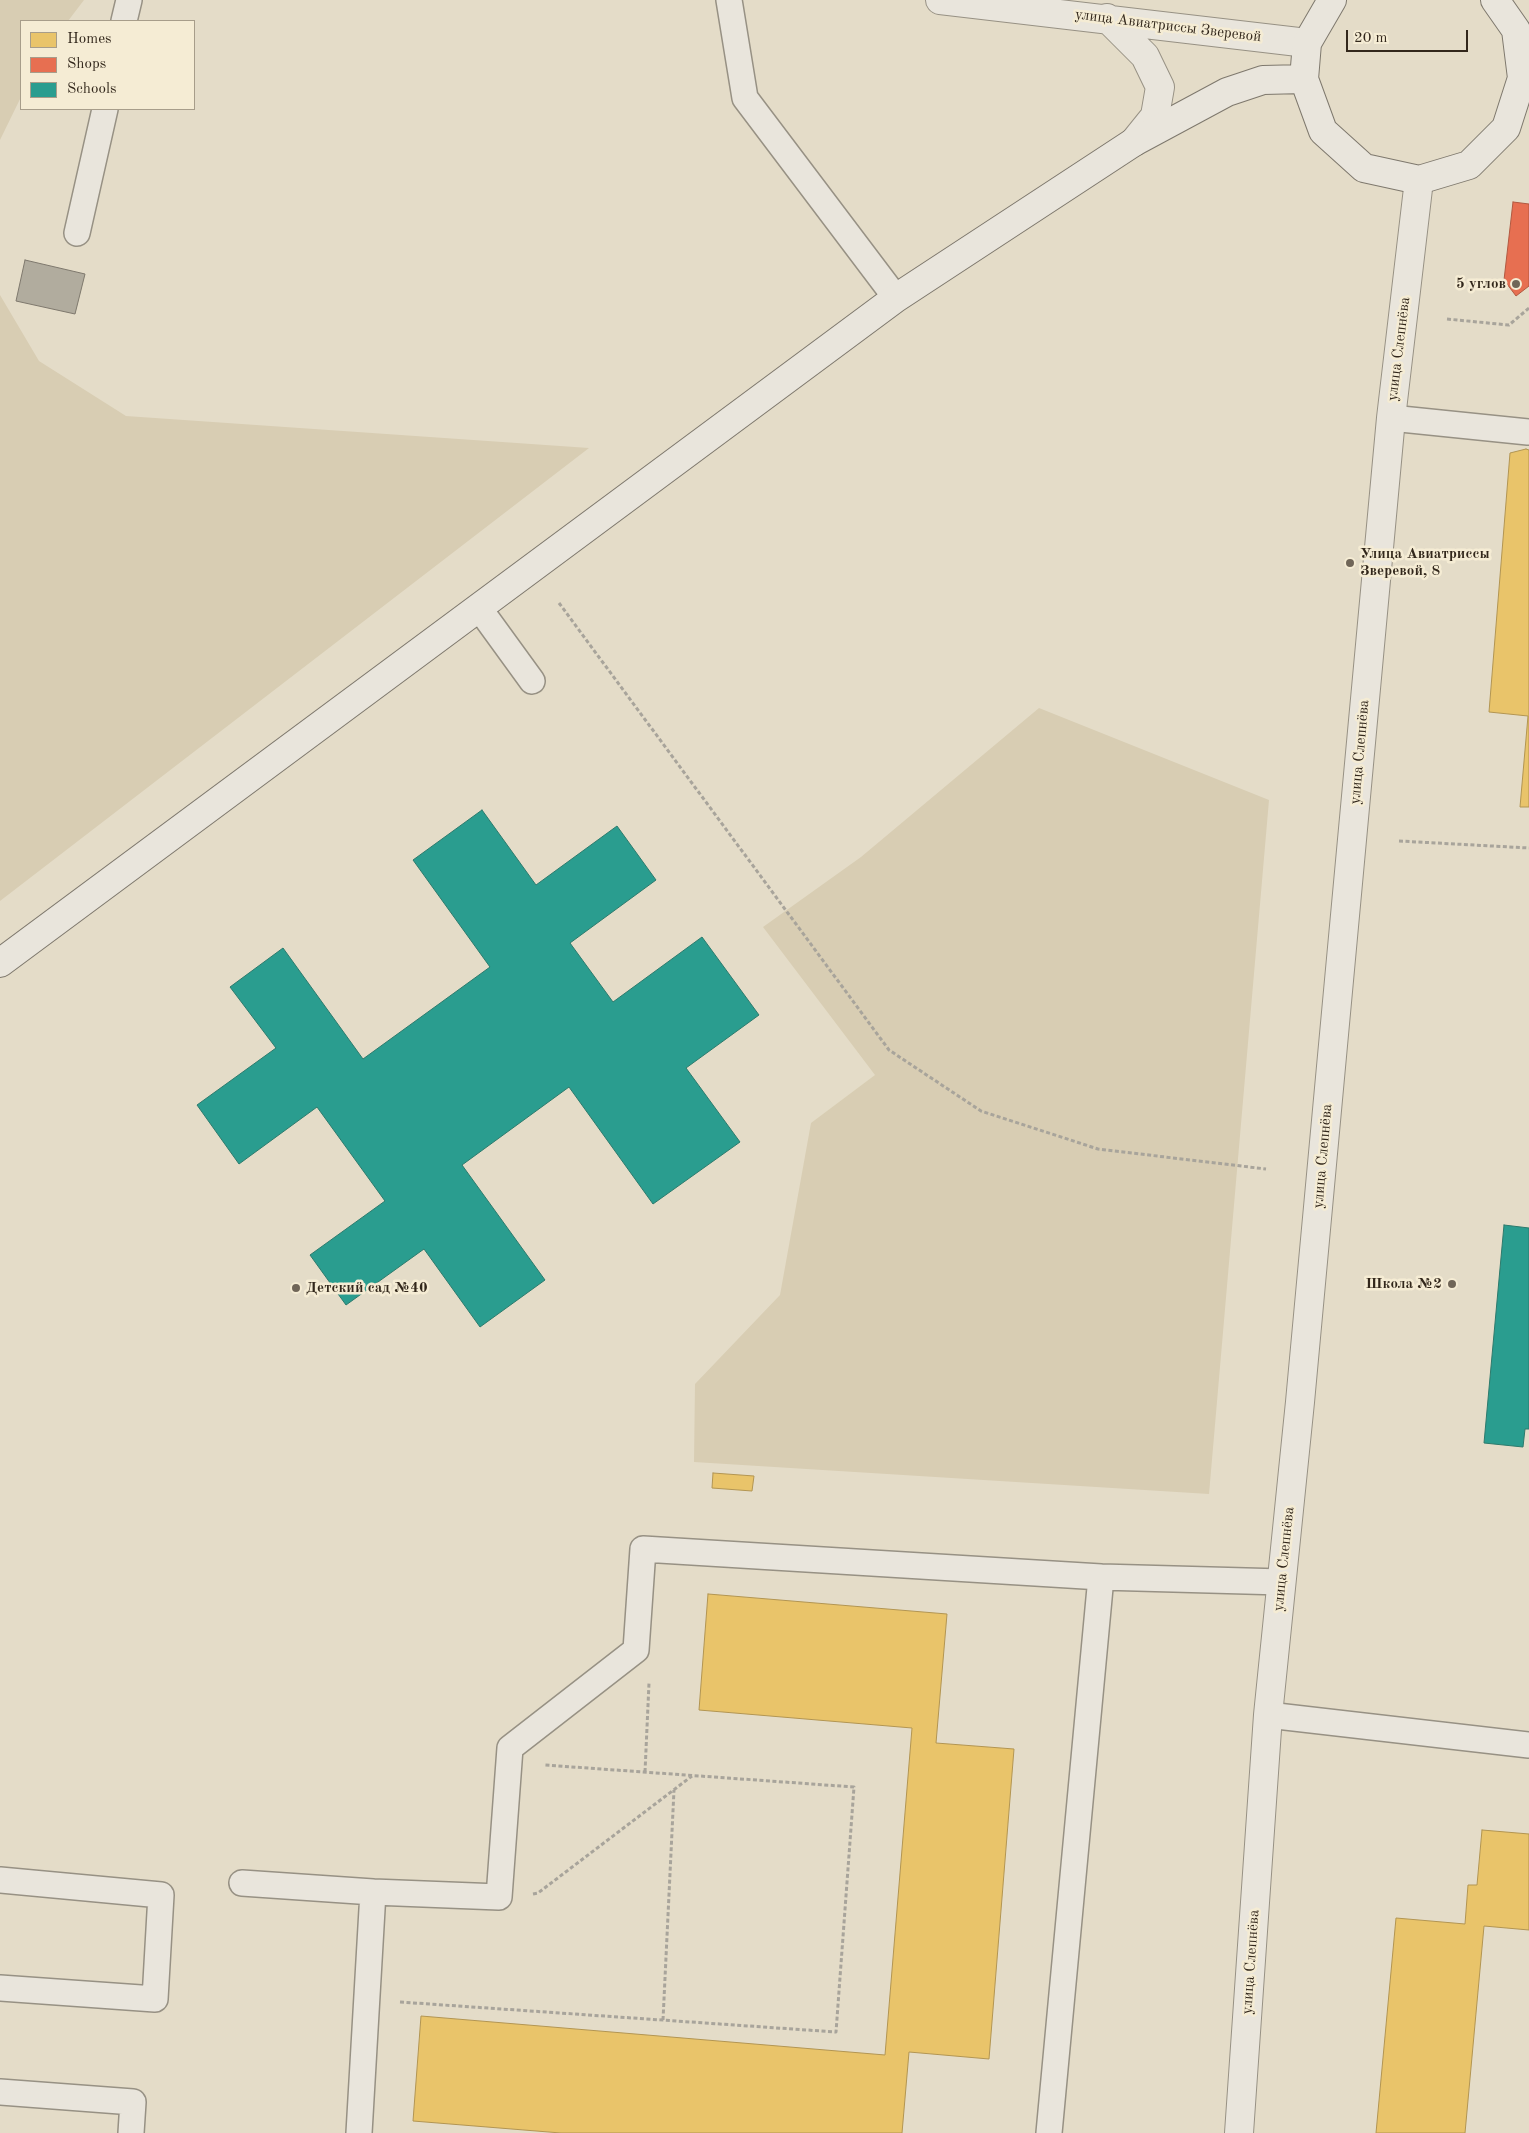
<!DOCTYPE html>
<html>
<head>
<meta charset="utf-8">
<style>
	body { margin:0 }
	#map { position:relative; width:1529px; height:2133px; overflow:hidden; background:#e4dcc8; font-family:"Old Standard TT",serif }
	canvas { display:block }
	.legend { position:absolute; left:20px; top:20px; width:175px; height:90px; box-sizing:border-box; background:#f5ecd4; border:1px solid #a79d8a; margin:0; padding:6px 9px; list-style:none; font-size:15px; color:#32271b }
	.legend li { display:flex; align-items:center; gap:10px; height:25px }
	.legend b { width:25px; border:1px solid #a79d8a }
	.scale { position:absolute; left:1346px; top:30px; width:122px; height:22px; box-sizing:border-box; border:2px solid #32271b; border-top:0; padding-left:6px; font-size:15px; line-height:18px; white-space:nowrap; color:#32271b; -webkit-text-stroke:4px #f5ecd4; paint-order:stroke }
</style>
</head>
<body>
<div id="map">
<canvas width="1529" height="2133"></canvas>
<ul class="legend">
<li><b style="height:14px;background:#e9c46a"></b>Homes</li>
<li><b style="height:14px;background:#e76f51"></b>Shops</li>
<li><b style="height:14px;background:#2a9d8f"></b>Schools</li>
</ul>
<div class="scale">20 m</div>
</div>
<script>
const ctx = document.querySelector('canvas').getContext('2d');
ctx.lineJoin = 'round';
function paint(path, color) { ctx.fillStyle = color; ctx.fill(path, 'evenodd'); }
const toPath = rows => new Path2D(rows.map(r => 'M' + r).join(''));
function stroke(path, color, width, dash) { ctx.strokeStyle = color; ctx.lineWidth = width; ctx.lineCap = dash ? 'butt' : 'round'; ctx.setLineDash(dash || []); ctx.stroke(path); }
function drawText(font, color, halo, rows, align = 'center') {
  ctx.font = font + ' "Old Standard TT",serif'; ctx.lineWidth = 5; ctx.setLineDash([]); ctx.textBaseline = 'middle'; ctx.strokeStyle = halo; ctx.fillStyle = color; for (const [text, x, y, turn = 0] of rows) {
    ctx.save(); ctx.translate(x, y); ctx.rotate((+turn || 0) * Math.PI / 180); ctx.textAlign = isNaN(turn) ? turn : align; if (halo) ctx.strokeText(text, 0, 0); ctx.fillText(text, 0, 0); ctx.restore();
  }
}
paint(toPath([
	[0,0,84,0,68,21,21,21,21,97,0,140],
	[0,295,39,361,126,416,589,448,0,901],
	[1039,708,1269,800,1209,1494,694,1462,695,1384,780,1295,811,1123,875,1075,763,927,861,857]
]), '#d8cdb3');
const homes = toPath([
	[1526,449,1529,450,1529,807,1520,807,1528,716,1489,712,1510,453,1526,449],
	[713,1473,754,1476,752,1491,712,1488,713,1473],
	[708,1594,947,1614,936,1743,1014,1749,989,2059,909,2052,902,2133,561,2133,413,2121,421,2016,885,2055,912,1728,699,1710,708,1594],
	[1482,1830,1529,1834,1529,1930,1484,1926,1465,2133,1376,2133,1396,1918,1465,1924,1468,1885,1477,1885,1482,1830]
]);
paint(homes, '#e9c46a');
stroke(homes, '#b29552', 1);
const shops = toPath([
	[1513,202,1529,204,1529,286,1516,296,1504,280,1513,202]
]);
paint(shops, '#e76f51');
stroke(shops, '#b15941', 1);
const schools = toPath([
	[482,810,536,885,617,826,656,880,570,943,613,1002,702,937,759,1015,686,1068,740,1142,653,1204,569,1087,462,1165,545,1280,480,1327,424,1249,346,1305,310,1255,385,1201,317,1107,239,1164,197,1105,276,1048,230,987,283,948,363,1059,490,967,413,860,482,810],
	[1504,1225,1529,1228,1529,1429,1525,1429,1523,1447,1484,1443,1504,1225]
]);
paint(schools, '#2a9d8f');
stroke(schools, '#2c7a6c', 1);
const building = toPath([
	[25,260,85,274,75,314,16,301,25,260]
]);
paint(building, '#b1ac9e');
stroke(building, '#7e786d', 1);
const lane = toPath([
	[729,0,745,98,896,298],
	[124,21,129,0],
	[77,233,105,109],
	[1391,418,1528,432],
	[479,608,532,681],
	[1268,1715,1529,1745],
	[0,1880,161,1895,155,1999,0,1988],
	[242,1883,373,1892],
	[0,2092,133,2102,131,2133],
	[359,2133,373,1892,499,1897,510,1748,636,1650,643,1549,1101,1577],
	[1049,2133,1101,1577,1282,1582]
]);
const street = toPath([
	[940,0,1307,43],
	[1107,18,1145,56,1160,87,1155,116,1134,142],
	[1239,2133,1268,1715,1300,1402,1391,418,1419,180]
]);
const secondary = toPath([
	[1332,0,1307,43,1304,79,1323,131,1364,168,1419,180,1469,165,1506,128,1522,78,1516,30,1495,0],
	[0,963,896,298,1134,142,1227,92,1263,80,1304,79]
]);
stroke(lane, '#979184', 28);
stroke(street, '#979184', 30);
stroke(secondary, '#7e786d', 30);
stroke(toPath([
	[1447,319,1509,325,1529,308],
	[559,603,889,1050,981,1111,1098,1149,1266,1169],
	[1399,841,1529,848],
	[645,1772,649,1683],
	[533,1894,538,1893,692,1776],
	[400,2002,836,2032,854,1787,545,1765],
	[663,2020,674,1790]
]), '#a8a49b', 3, [4, 2.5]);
stroke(lane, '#e9e5dc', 25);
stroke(street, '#e9e5dc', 28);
stroke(secondary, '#e9e5dc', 28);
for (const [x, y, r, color] of [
	[1516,284,5,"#706658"],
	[1350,563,5,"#706658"],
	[1452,1284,5,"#706658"],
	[296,1288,5,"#706658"]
]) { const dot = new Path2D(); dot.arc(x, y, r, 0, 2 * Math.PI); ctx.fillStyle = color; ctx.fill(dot); stroke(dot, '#f5ecd4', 2); }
drawText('15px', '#32271b', '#f5ecd4', [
	["улица Авиатриссы Зверевой",1168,26,7],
	["улица Слепнёва",1399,349,-83],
	["улица Слепнёва",1360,752,-85],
	["улица Слепнёва",1323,1156,-85],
	["улица Слепнёва",1284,1559,-84],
	["улица Слепнёва",1251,1962,-86]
]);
drawText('bold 15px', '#32271b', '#f5ecd4', [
	["5 углов",1506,284],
	["Улица Авиатриссы",1360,554,"left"],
	["Зверевой, 8",1360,571,"left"],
	["Школа №2",1442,1284],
	["Детский сад №40",306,1288,"left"]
], 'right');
</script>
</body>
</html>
